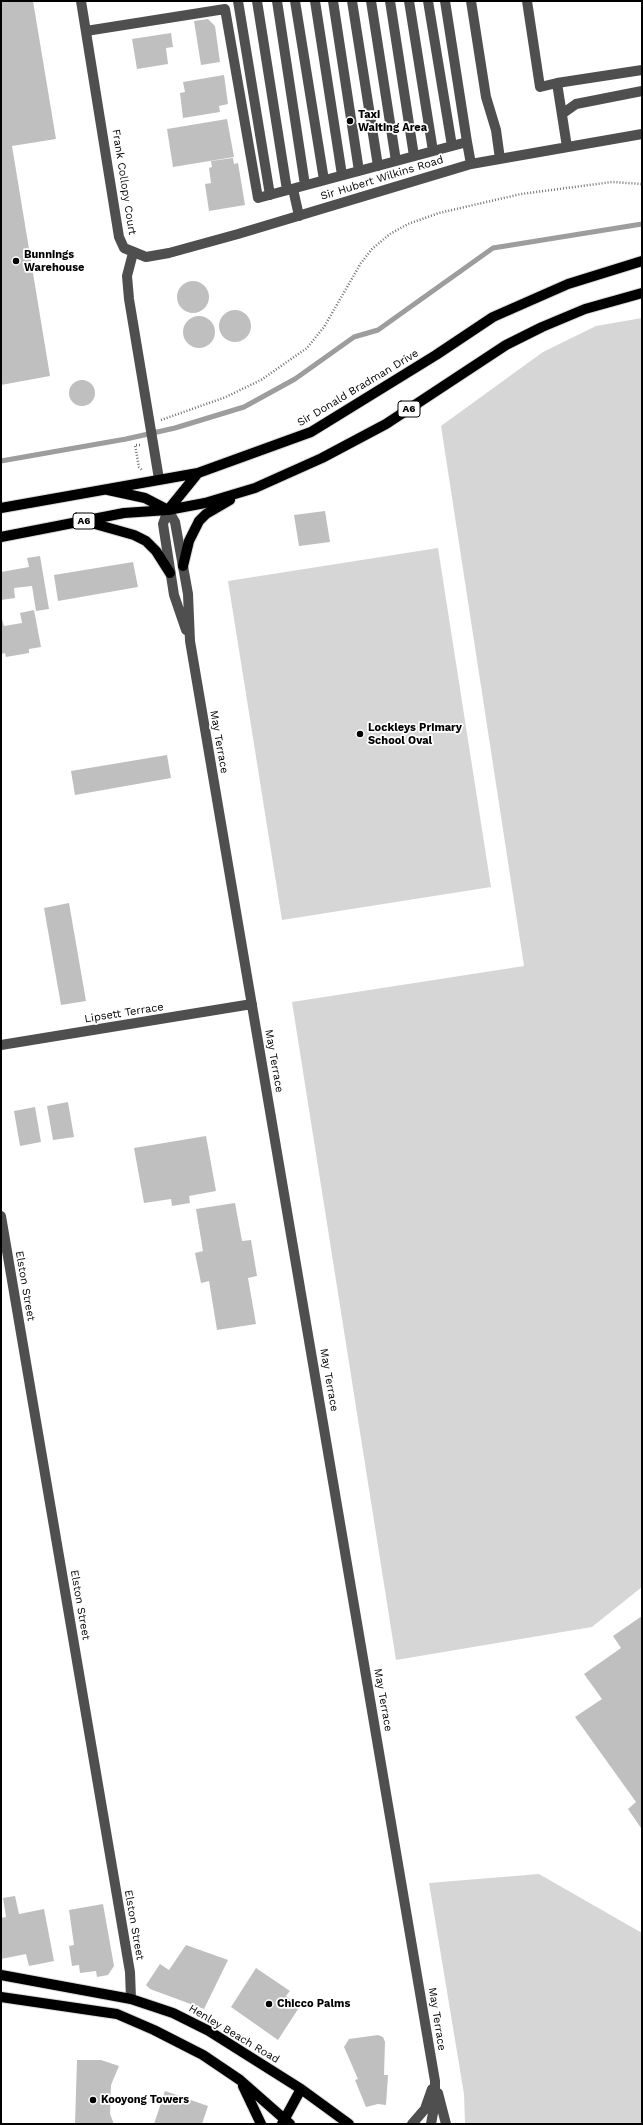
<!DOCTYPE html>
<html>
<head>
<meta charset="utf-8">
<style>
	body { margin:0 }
	#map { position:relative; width:643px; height:2125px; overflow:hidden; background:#fff; font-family:"Work Sans",sans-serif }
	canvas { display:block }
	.frame { position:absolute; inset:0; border:2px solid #000; pointer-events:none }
</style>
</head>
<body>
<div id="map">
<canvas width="643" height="2125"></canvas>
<div class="frame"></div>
</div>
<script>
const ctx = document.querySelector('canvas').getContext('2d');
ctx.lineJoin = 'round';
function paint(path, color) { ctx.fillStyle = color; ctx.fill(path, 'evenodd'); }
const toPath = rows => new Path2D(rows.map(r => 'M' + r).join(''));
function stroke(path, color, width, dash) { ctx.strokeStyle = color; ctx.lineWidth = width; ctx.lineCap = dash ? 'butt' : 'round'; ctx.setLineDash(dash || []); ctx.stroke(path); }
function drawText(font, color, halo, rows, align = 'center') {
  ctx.font = font + ' "Work Sans",sans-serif'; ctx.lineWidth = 3.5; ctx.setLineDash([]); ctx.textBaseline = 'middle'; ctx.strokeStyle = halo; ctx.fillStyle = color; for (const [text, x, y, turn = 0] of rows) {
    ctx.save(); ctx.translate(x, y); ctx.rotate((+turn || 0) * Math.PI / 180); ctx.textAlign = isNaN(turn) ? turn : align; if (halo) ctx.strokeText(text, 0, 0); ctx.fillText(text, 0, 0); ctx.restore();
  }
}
paint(toPath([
	[642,318,642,1587,592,1627,396,1660,292,1002,524,966,441,426,543,352,596,326],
	[438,548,491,887,282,920,228,581],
	[539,1874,642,1933,642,2124,465,2124,464,2094,429,1883]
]), '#d6d6d6');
stroke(toPath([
	[1,461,126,439,175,428,244,407,295,379,354,337,378,330,493,248,642,224]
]), '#9d9d9d', 5);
paint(toPath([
	[1,1,33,1,56,139,12,146,50,376,1,385],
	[208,19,215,26,220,62,201,65,194,21],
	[171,33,173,47,166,48,168,64,137,69,132,39],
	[224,75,228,104,219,106,220,112,183,118,180,93,185,92,183,82],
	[227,119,234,157,173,167,167,129],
	[233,158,234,164,238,163,245,205,209,211,205,184,211,183,209,168,212,167,211,161],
	'177 297a16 16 0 1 1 32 0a16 16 0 1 1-32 0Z',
	'219 326a16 16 0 1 1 32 0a16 16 0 1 1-32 0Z',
	'183 332a16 16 0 1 1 32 0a16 16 0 1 1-32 0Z',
	'69 393a13 13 0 1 1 26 0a13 13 0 1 1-26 0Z',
	[325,511,330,542,299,546,294,515],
	[40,556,49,609,36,611,32,586,14,588,15,598,1,600,1,572,29,567,27,558],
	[133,562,138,587,58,601,54,575],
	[34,610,41,647,29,649,29,653,6,657,5,653,1,654,1,616,4,626,22,623,20,613],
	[167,755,171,778,75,795,71,771],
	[69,903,86,1001,61,1005,44,908],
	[68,1102,74,1137,53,1140,47,1106],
	[35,1107,41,1142,20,1146,14,1111],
	[206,1136,216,1191,189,1196,190,1203,172,1206,171,1199,144,1203,134,1148],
	[235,1203,242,1241,251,1240,257,1276,248,1278,256,1324,217,1330,209,1281,201,1283,195,1253,203,1251,196,1209],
	[642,1616,642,1827,641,1828,628,1809,636,1802,575,1717,602,1699,584,1674,621,1648,613,1636],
	[15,1896,19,1914,44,1909,54,1961,29,1966,26,1954,1,1959,1,1918,6,1917,3,1898],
	[103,1904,114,1966,108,1975,97,1977,96,1971,80,1973,79,1965,72,1966,69,1946,74,1945,69,1910],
	[186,1945,228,1960,204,2009,150,1989,146,1985,160,1964,169,1970],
	[256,1968,290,1991,286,1996,300,2006,278,2040,231,2007],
	[378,2035,383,2037,385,2042,384,2075,388,2075,386,2105,378,2104,366,2107,355,2080,358,2079,344,2047,349,2039],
	[77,2060,101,2060,119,2066,111,2085,110,2114,114,2124,75,2124],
	[165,2091,208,2106,202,2124,154,2124]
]), '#bfbfbf');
const major = toPath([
	[108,490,145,498,168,510],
	[1,508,198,473,311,432,436,355,493,317,568,284,642,261],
	[168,510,198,473],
	[88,522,134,535,146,541,156,551,170,573],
	[1,537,124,513,168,510,205,503,255,488,322,458,386,424,506,345,542,327,585,309,642,293],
	[183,566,189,541,199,521,206,514,230,500],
	[1,1975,131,1999,173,2013,209,2031,301,2089,349,2124],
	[1,1997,117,2014,154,2030,203,2055,240,2080,290,2124],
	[243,2086,261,2124],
	[282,2124,301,2089]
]);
stroke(major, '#dbdbdb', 12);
stroke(toPath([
	[161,420,226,397,261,380,307,348,324,327,361,263,372,249,390,234,408,224,439,213,521,194,612,182,642,184],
	[140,445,135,445,139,467,142,470]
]), '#717171', 2.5, [1, 2]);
stroke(toPath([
	[81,1,119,237,124,248,146,257,169,253,238,234,471,164,642,134],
	[238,1,270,195],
	[257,1,287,190],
	[277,1,305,185],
	[295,1,324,180],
	[315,1,342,175],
	[333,1,359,171],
	[352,1,378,166],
	[371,1,396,161],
	[390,1,414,156],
	[409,1,433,151],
	[428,1,452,146],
	[445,1,467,142],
	[471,1,486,97,496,130,500,159],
	[527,1,540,87,557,83,567,147],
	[86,31,225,9,258,198,467,142,471,164],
	[557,83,642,70],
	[562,114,576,104,642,91],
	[293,189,299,216],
	[133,253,127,276,129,299,159,479],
	[168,510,175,522,188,594,190,641,430,2052,435,2081,435,2102,431,2124],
	[168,510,163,524,174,595,186,630],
	[1,1045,252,1004],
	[1,1216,130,1972,131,1999],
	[438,2093,446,2124],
	[412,2124,425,2109,432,2089]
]), '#4f4f4f', 10);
stroke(major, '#000', 10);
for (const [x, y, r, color] of [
	[350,121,4,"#000"],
	[16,261,4,"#000"],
	[360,734,4,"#000"],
	[269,2004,4,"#000"],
	[93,2100,4,"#000"]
]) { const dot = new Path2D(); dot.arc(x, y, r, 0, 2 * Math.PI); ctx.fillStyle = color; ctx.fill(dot); stroke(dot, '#fff', 1.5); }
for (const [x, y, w] of [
	[409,409,22],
	[84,521,22]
]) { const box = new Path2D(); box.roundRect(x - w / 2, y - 8, w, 16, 3); ctx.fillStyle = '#fff'; ctx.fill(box); stroke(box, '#000', 1); }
drawText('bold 10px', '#000', null, [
	["A6",409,409],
	["A6",84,521]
]);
drawText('bold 11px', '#000', '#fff', [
	["Taxi",358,115],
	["Waiting Area",358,128],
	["Bunnings",24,255],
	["Warehouse",24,268],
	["Lockleys Primary",368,728],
	["School Oval",368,741],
	["Chicco Palms",277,2004],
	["Kooyong Towers",101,2100]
], 'left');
drawText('11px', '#000', '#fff', [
	["Sir Hubert Wilkins Road",382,178,-17],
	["Frank Collopy Court",124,182,81],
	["Sir Donald Bradman Drive",358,388,-31],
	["May Terrace",219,742,80],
	["Lipsett Terrace",124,1013,-9],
	["May Terrace",274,1061,80],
	["Elston Street",25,1286,80],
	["May Terrace",329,1380,80],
	["Elston Street",80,1605,80],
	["May Terrace",383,1700,80],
	["Elston Street",134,1925,80],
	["May Terrace",437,2019,81],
	["Henley Beach Road",234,2034,31]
]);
</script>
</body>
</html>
